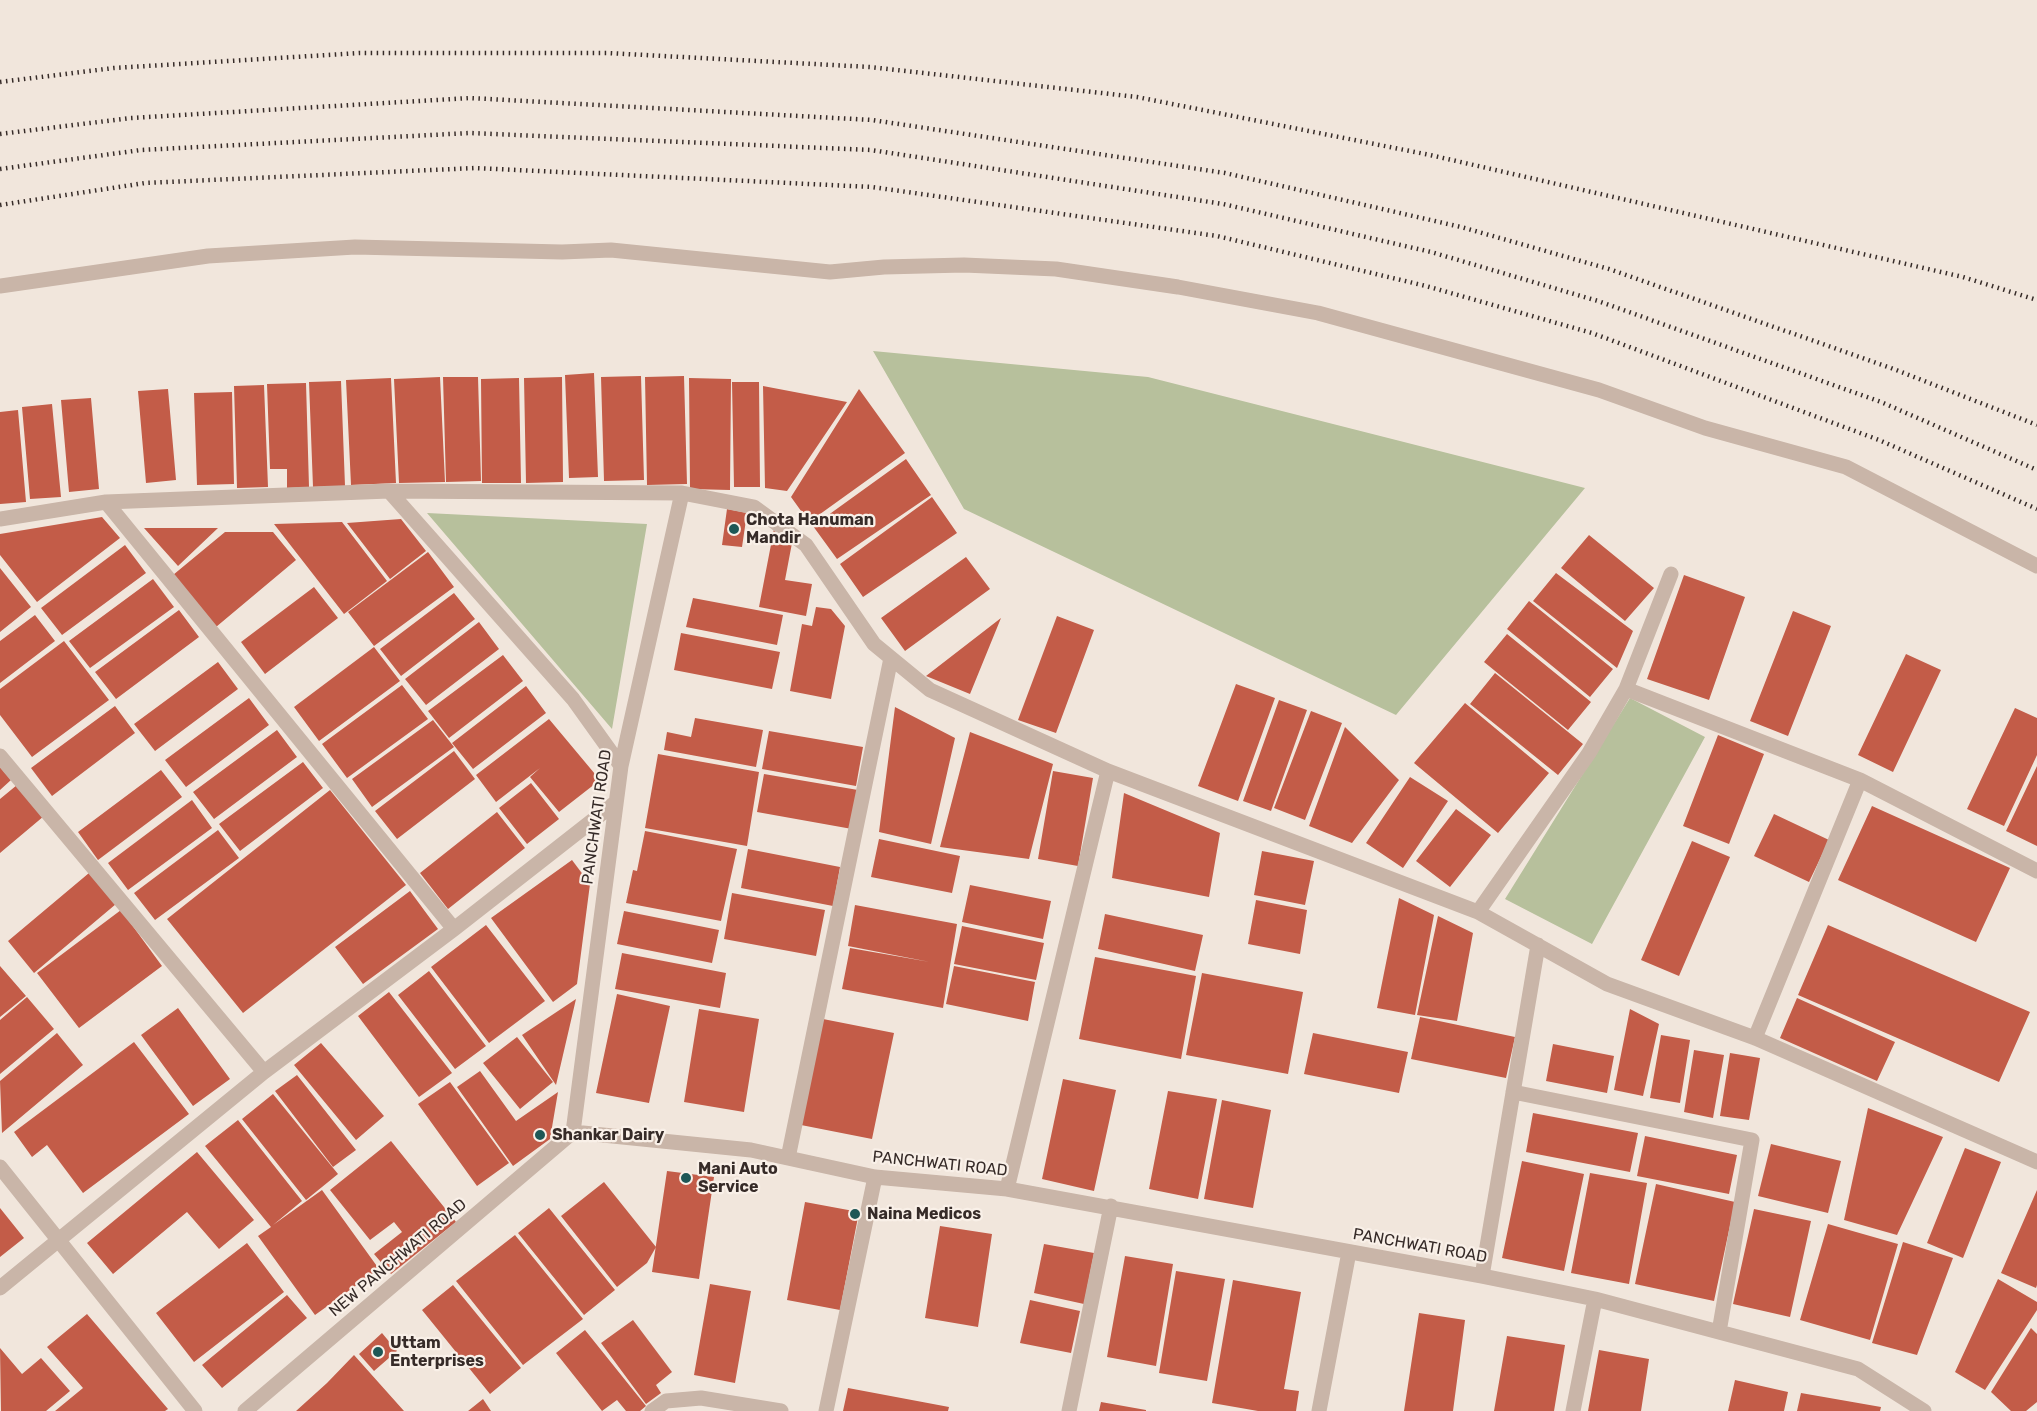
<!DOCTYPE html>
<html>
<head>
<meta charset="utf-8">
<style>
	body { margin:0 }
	canvas { display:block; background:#f1e6dc }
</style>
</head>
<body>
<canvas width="2037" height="1411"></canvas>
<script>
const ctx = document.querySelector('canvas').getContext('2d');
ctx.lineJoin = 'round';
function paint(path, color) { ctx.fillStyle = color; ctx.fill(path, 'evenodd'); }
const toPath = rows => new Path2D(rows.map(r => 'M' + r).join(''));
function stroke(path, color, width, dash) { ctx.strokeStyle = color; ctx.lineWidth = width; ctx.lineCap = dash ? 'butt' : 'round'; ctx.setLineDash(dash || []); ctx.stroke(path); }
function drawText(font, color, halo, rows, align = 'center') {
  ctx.font = font + ' Rubik,sans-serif'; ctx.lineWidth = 4.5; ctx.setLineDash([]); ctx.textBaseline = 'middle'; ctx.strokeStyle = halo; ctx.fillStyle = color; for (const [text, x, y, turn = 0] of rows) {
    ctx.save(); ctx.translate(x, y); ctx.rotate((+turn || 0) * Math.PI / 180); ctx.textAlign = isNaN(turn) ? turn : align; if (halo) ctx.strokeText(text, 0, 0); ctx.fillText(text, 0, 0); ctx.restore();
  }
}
paint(toPath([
	[873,351,1148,377,1585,488,1396,715,964,509],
	[427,513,647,524,612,729],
	[1630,698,1705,737,1592,944,1505,899]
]), '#b7c09c');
paint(toPath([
	[594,373,598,477,569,478,565,375],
	[641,376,644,480,604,481,601,377],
	[684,376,687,484,647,485,645,377],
	[440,377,445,482,399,483,394,379],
	[443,377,478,377,481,481,446,482],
	[562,377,563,482,526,483,524,378],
	[391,378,396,483,351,485,346,380],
	[519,378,521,483,482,483,481,379],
	[689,378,731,379,730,490,690,489],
	[341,381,345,486,313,487,309,382],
	[732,382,759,382,760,487,734,487],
	[306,383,309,487,287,488,287,469,270,469,267,384],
	[264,385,268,487,237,488,234,386],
	[763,386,847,402,787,491,765,488],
	[168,389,176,480,146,483,138,391],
	[859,389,905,453,809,522,791,497],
	[232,392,234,484,197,485,194,393],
	[91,398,99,489,69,492,61,400],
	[52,404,61,497,30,499,22,407],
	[18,410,26,502,0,504,0,412],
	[906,459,931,495,837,559,813,526],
	[932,497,957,533,863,597,840,564],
	[727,509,747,513,742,547,722,545],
	[102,517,120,538,37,602,0,555,0,534],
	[401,519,426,551,390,579,347,523],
	[342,522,387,581,344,614,274,524],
	[144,528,218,528,178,566],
	[774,529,792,543,785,580,812,584,806,616,759,607],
	[225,532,273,532,296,560,216,627,173,575],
	[1589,535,1654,588,1625,621,1561,568],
	[125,545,146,573,62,635,41,608],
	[428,552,454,587,374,646,348,612],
	[966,557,990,589,905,651,881,618],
	[0,568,31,607,0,632],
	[1556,573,1633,631,1617,668,1533,601],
	[1684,575,1745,597,1709,700,1647,679],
	[153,579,174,607,90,668,69,641],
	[314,587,338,618,265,674,241,642],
	[454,593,475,619,401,676,380,649],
	[693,598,783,615,777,645,686,627],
	[1529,601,1613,669,1590,697,1507,629],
	[816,607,831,609,845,626,831,699,790,691,802,624,812,626],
	[179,610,199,637,116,699,95,672],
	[1793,611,1831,626,1788,736,1750,721],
	[35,615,55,641,0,683,0,641],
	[1057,616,1094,630,1056,733,1018,720],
	[1001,618,970,694,926,676],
	[479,622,499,649,426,705,405,679],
	[681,633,780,652,772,689,674,670],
	[1507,634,1591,702,1568,730,1484,662],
	[64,641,109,700,32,757,0,715,0,689],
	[374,647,400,681,319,741,294,707],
	[1906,654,1941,670,1893,772,1858,755],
	[503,655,523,681,449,738,428,711],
	[218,662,238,689,155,751,134,724],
	[1495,673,1583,744,1558,775,1470,704],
	[1236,684,1275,698,1238,801,1198,786],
	[402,685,428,719,347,778,322,744],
	[526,686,546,713,473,769,452,743],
	[249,698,269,725,186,787,165,760],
	[1279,700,1307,710,1271,811,1243,801],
	[1465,703,1549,773,1498,833,1414,763],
	[115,706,135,733,52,796,31,768],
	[895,707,955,738,931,844,879,832],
	[2015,708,2037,718,2037,755,2004,826,1967,809],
	[1311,711,1342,723,1305,820,1274,808],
	[695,718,763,730,756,767,664,750,667,732,691,737],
	[549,719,600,780,559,812,530,777,540,768,496,802,476,775],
	[433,720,454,747,372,807,352,779],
	[1345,727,1399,780,1352,843,1309,826],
	[277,730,297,757,214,819,193,792],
	[769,731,863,747,856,786,762,769],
	[970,732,1053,764,1029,859,940,847],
	[1718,735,1764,754,1729,844,1683,826],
	[454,751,475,779,397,839,375,811],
	[658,754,759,772,747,846,645,828],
	[303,762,323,788,240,851,219,824],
	[2037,766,2037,846,2006,831],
	[0,767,11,780,0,790],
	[161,770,182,797,98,860,78,832],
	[1053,771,1093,778,1078,866,1038,859],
	[764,774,858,790,852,829,757,812],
	[1410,777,1448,801,1403,868,1366,843],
	[531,783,559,819,527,844,499,808],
	[17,785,44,816,0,853,0,799],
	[330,790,406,885,243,1013,167,919],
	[1124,793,1220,833,1209,897,1112,878],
	[192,800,212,828,128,890,108,863],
	[1872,806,2010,868,1976,942,1838,880],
	[1456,809,1491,835,1450,887,1416,861],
	[497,812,525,848,448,909,420,873],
	[1774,814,1829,840,1809,882,1754,856],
	[218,830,239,858,155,920,134,893],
	[645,831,737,849,721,921,626,903,633,870,637,871],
	[879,839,960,856,952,893,871,877],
	[1692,841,1730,857,1679,976,1641,960],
	[748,849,840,867,833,906,741,888],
	[1262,851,1314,861,1305,905,1254,895],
	[572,860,590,884,577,984,553,1002,491,918],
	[89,873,116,904,34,973,8,941],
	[970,885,1051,901,1043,939,962,922],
	[410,891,438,929,363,984,335,947],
	[732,893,825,910,816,956,724,939],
	[1399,898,1434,915,1415,1015,1377,1008],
	[1256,900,1307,910,1300,954,1248,944],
	[855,905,957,924,943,1008,842,989,850,948,930,962,848,946],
	[121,910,162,966,79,1028,37,973],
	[624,911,719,930,712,963,617,944],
	[1105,914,1203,935,1195,971,1098,949],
	[1438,916,1473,933,1457,1021,1417,1015],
	[486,925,545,1001,489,1043,431,967],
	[1828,925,2030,1012,1999,1082,1798,995],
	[962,926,1044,943,1036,980,954,964],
	[622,953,726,973,720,1008,615,989],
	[1095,957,1196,976,1181,1059,1079,1039],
	[0,966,26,996,0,1017],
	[954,966,1035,982,1028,1021,946,1004],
	[429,971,486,1046,455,1069,398,995],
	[1202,973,1303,992,1288,1074,1186,1055],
	[389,992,452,1073,419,1097,358,1016],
	[617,994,670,1006,649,1103,596,1093],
	[27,997,54,1029,0,1074,0,1020],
	[1797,998,1895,1042,1877,1081,1780,1038],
	[576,999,556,1085,522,1035],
	[178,1008,230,1079,193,1106,141,1035],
	[699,1009,759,1019,744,1112,684,1102],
	[1630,1009,1659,1024,1643,1096,1614,1090],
	[1420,1017,1515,1037,1506,1078,1411,1059],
	[823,1019,894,1033,872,1139,801,1125],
	[57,1033,83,1065,2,1133,0,1081],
	[1313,1033,1408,1052,1399,1093,1304,1074],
	[1661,1035,1690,1040,1680,1103,1650,1098],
	[517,1037,553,1082,520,1109,483,1063],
	[134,1042,189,1114,83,1193,47,1145,32,1157,14,1132],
	[321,1043,384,1116,356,1140,294,1065],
	[1553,1044,1614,1056,1607,1093,1546,1081],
	[1694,1050,1724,1055,1713,1118,1684,1112],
	[1730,1053,1760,1058,1749,1120,1720,1116],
	[480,1071,516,1121,558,1092,550,1139,513,1166,457,1087],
	[297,1075,356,1150,333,1167,275,1091],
	[1063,1079,1116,1090,1094,1191,1042,1179],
	[450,1082,509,1163,477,1186,418,1104],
	[1168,1091,1217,1099,1198,1199,1149,1189],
	[273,1094,338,1174,306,1200,242,1119],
	[1222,1100,1271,1110,1253,1208,1204,1199],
	[1868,1108,1943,1137,1897,1235,1844,1220],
	[1533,1113,1638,1133,1630,1172,1526,1152],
	[238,1120,302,1201,273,1225,322,1190,379,1269,315,1315,258,1236,271,1227,205,1146],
	[1645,1136,1737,1155,1729,1194,1637,1176],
	[391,1141,456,1222,391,1274,374,1254,402,1232,394,1222,370,1240,330,1190],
	[1771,1144,1841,1161,1828,1213,1758,1196],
	[1965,1148,2001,1162,1963,1258,1927,1243],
	[197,1152,254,1220,219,1249,187,1212,113,1274,87,1243],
	[1522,1161,1584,1174,1564,1271,1502,1258],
	[667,1171,714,1177,699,1279,652,1272],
	[1590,1173,1647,1183,1629,1284,1571,1273],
	[604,1182,656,1247,647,1263,617,1287,561,1216],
	[1656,1184,1735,1202,1714,1301,1635,1284],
	[2037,1190,2037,1285,2036,1288,2001,1273],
	[805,1202,859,1212,840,1310,787,1300],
	[0,1208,24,1238,0,1257],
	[549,1208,615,1290,584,1315,518,1233],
	[1754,1209,1811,1221,1790,1317,1733,1304],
	[1828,1224,1898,1244,1870,1340,1800,1320],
	[940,1226,992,1234,978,1327,925,1318],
	[515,1235,583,1319,523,1365,456,1281],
	[1903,1242,1953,1258,1917,1355,1872,1343],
	[247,1243,284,1292,194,1362,156,1313],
	[1044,1244,1094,1253,1084,1304,1034,1293],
	[1125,1256,1173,1264,1156,1366,1107,1357],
	[1176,1271,1225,1279,1207,1381,1159,1373],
	[1998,1279,2037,1302,2037,1310,1985,1390,1955,1372],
	[1233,1280,1301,1292,1284,1389,1299,1391,1296,1411,1258,1411,1212,1403],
	[710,1284,751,1291,735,1383,694,1375],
	[453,1285,521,1368,490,1394,422,1310],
	[287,1295,307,1318,222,1388,202,1365],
	[1030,1300,1080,1311,1071,1353,1020,1343],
	[1419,1313,1465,1320,1453,1411,1404,1411],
	[87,1314,168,1409,165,1411,55,1411,83,1388,47,1347],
	[633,1320,672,1372,656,1385,661,1393,646,1404,601,1343],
	[2031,1328,2037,1334,2037,1402,2026,1411,2011,1411,1991,1392],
	[585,1330,646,1406,640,1411,626,1411,617,1400,602,1411,556,1353],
	[382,1333,397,1351,374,1371,359,1354],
	[1507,1336,1565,1345,1554,1411,1494,1411],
	[0,1348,22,1374,41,1358,70,1391,46,1411,1,1411],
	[1599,1350,1649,1359,1641,1411,1588,1411],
	[354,1355,404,1411,296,1411,327,1383],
	[1735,1380,1788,1392,1784,1411,1728,1411],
	[848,1388,949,1407,948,1411,843,1411],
	[1801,1393,1881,1407,1880,1411,1797,1411],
	[483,1399,491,1411,468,1411],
	[1101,1402,1146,1410,1146,1411,1099,1411]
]), '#c35c48');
stroke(toPath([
	[0,286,208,256,355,247,562,252,611,250,830,272,884,267,964,265,1056,269,1178,287,1318,313,1599,390,1705,428,1846,467,2037,566],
	[389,491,573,699,621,766],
	[682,493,621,766,573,1132,751,1150,875,1177,1007,1189,1482,1276,1595,1299,1858,1369,1924,1411],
	[106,502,454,929],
	[0,519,106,502,389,491,682,493,754,507,806,545,874,644,930,690,1108,771,1478,912,1589,753,1626,689,1671,574],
	[1626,689,1860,780,2037,871],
	[0,756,264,1072],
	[1478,912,1607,984,1755,1038,2037,1162],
	[1755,1038,1860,780],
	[1513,1092,1752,1140,1719,1332],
	[788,1158,891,658],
	[0,1167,195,1411],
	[1007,1189,1108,771],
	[1482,1276,1538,945],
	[0,1288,264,1072,454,929,615,803],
	[245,1411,573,1132],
	[652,1411,666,1401,701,1398,781,1411],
	[826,1411,875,1177],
	[1069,1411,1111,1206],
	[1319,1411,1349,1252],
	[1573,1411,1595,1299]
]), '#c9b5a8', 15);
stroke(toPath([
	[0,82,114,68,360,53,607,53,870,67,1137,97,1430,155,1963,277,2037,300],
	[0,134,131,118,470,98,872,120,1225,173,1461,227,1609,269,1891,368,2037,425],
	[0,169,141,150,470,133,871,150,1223,204,1431,252,1598,301,1881,402,2037,470],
	[0,205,145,183,475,168,872,187,1217,236,1426,286,1592,333,1879,440,2037,509]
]), '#362b28', 4.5, [1.5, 4.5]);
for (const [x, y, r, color] of [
	[734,529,6,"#1e5756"],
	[540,1135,6,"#1e5756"],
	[686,1178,6,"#1e5756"],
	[855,1214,6,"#1e5756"],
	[378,1352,6,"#1e5756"]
]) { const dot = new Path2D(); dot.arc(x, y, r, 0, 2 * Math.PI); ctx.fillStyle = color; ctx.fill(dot); stroke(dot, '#f9f0e8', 2); }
drawText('bold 16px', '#362b28', '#f9f0e8', [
	["Chota Hanuman",746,520],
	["Mandir",746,538],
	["Shankar Dairy",552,1135],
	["Mani Auto",698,1169],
	["Service",698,1187],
	["Naina Medicos",867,1214],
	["Uttam",390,1343],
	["Enterprises",390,1361]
], 'left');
drawText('16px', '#362b28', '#f9f0e8', [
	["PANCHWATI ROAD",597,817,-82],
	["PANCHWATI ROAD",940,1164,6],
	["PANCHWATI ROAD",1420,1246,10],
	["NEW PANCHWATI ROAD",398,1258,-40]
]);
</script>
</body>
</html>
